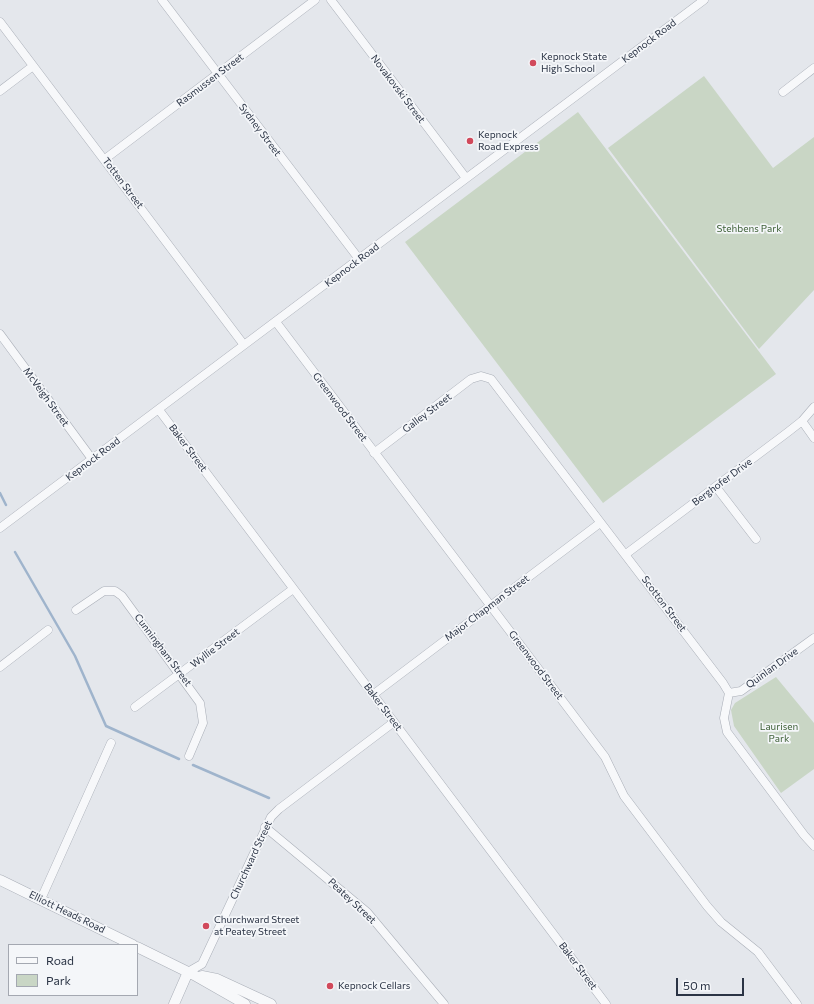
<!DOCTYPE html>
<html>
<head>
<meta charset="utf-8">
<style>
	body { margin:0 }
	#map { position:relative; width:814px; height:1004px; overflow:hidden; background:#e4e7ec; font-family:Commissioner,sans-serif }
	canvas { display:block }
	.legend { position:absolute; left:8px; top:944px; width:130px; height:52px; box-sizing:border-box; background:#f4f6f9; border:1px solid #a4a8b1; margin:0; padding:5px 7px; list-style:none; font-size:12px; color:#2b3445 }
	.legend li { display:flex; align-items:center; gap:8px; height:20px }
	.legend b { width:20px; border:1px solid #a4a8b1 }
	.scale { position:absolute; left:676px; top:978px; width:68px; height:18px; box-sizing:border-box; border:2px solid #2b3445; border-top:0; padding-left:5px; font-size:12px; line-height:14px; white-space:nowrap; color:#2b3445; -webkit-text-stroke:3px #f4f6f9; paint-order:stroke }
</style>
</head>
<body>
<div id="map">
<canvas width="814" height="1004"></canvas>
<ul class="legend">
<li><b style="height:5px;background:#f7f8fa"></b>Road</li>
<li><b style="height:11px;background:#c9d6c5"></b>Park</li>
</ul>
<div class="scale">50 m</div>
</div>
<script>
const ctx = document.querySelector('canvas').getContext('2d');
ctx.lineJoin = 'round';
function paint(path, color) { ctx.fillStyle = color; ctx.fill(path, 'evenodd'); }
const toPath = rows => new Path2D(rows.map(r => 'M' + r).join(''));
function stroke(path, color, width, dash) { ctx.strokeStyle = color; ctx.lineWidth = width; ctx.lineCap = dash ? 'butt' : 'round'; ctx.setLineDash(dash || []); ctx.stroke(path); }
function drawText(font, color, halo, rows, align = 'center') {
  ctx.font = font + ' Commissioner,sans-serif'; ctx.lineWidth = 3.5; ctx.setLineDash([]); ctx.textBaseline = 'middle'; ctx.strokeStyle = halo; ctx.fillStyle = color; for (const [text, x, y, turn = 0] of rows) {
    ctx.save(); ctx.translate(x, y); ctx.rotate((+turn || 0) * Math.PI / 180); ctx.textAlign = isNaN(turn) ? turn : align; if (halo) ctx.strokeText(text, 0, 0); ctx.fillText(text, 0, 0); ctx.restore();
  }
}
paint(toPath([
	[704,76,773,168,814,137,814,290,759,349,608,148],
	[578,112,776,374,603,503,405,242],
	[776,677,814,723,814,769,781,793,734,726,731,710,735,703]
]), '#c9d6c5');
stroke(toPath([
	[0,493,6,505],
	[15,552,75,656,106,726,179,759],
	[193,765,269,798]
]), '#9fb4cc', 2.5);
const minor = toPath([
	[162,0,359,259],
	[331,0,466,178],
	[0,22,244,345],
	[0,91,33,66],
	[783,92,814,68],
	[105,159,315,0],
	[276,322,605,757,624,796,707,906,721,922,758,952,797,1004],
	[0,334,92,459],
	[159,410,606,1004],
	[802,421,814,438],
	[374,453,471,379,481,376,491,379,723,683,729,693,724,718,727,732,804,835,814,846],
	[716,487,756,539],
	[0,528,704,0],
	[626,554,788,432,802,421,814,407],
	[76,610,104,591,115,591,122,596,200,703,203,723,189,756],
	[0,667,48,630],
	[729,693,741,691,814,638],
	[374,694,600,523],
	[135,707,293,589],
	[265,827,367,912,444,1004],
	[41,899,111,743],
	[188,972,202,964,271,817,279,809,394,722]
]);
const tertiary = toPath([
	[0,880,133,945],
	[137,947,194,975,245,1004],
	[202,976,217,979,271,1004],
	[174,1004,188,972]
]);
stroke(minor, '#a9aeb7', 9);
stroke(tertiary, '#a9aeb7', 11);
stroke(minor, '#f7f8fa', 8);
stroke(tertiary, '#f7f8fa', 10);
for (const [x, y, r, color] of [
	[533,63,4,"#d1495b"],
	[470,141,4,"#d1495b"],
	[206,926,4,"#d1495b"],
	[330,986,4,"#d1495b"]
]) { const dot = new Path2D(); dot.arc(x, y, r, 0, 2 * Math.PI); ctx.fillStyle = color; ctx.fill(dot); stroke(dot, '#f4f6f9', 1.5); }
drawText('10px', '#2b3445', '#f4f6f9', [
	["Kepnock Road",649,41,-37],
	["Rasmussen Street",210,80,-37],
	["Novakovski Street",398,89,53],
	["Sydney Street",260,130,53],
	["Totten Street",123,183,53],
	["Kepnock Road",352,265,-37],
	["McVeigh Street",46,397,54],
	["Greenwood Street",340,407,53],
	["Galley Street",427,413,-37],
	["Baker Street",188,448,53],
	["Kepnock Road",93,459,-37],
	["Berghofer Drive",722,482,-37],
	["Scotton Street",664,604,53],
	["Major Chapman Street",487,608,-37],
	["Wyllie Street",215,648,-37],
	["Cunningham Street",163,650,53],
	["Greenwood Street",536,665,53],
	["Quinlan Drive",772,668,-36],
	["Baker Street",383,707,53],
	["Churchward Street",251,860,-65],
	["Peatey Street",352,901,43],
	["Elliott Heads Road",67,912,26],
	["Baker Street",578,966,53]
]);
drawText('10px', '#2b3445', '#f4f6f9', [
	["Kepnock State",541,57],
	["High School",541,69],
	["Kepnock",478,135],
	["Road Express",478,147],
	["Churchward Street",214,920],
	["at Peatey Street",214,932],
	["Kepnock Cellars",338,986]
], 'left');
drawText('10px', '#3f6138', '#f4f6f9', [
	["Stehbens Park",749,229],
	["Laurisen",779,727],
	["Park",779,739]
]);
</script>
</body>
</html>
